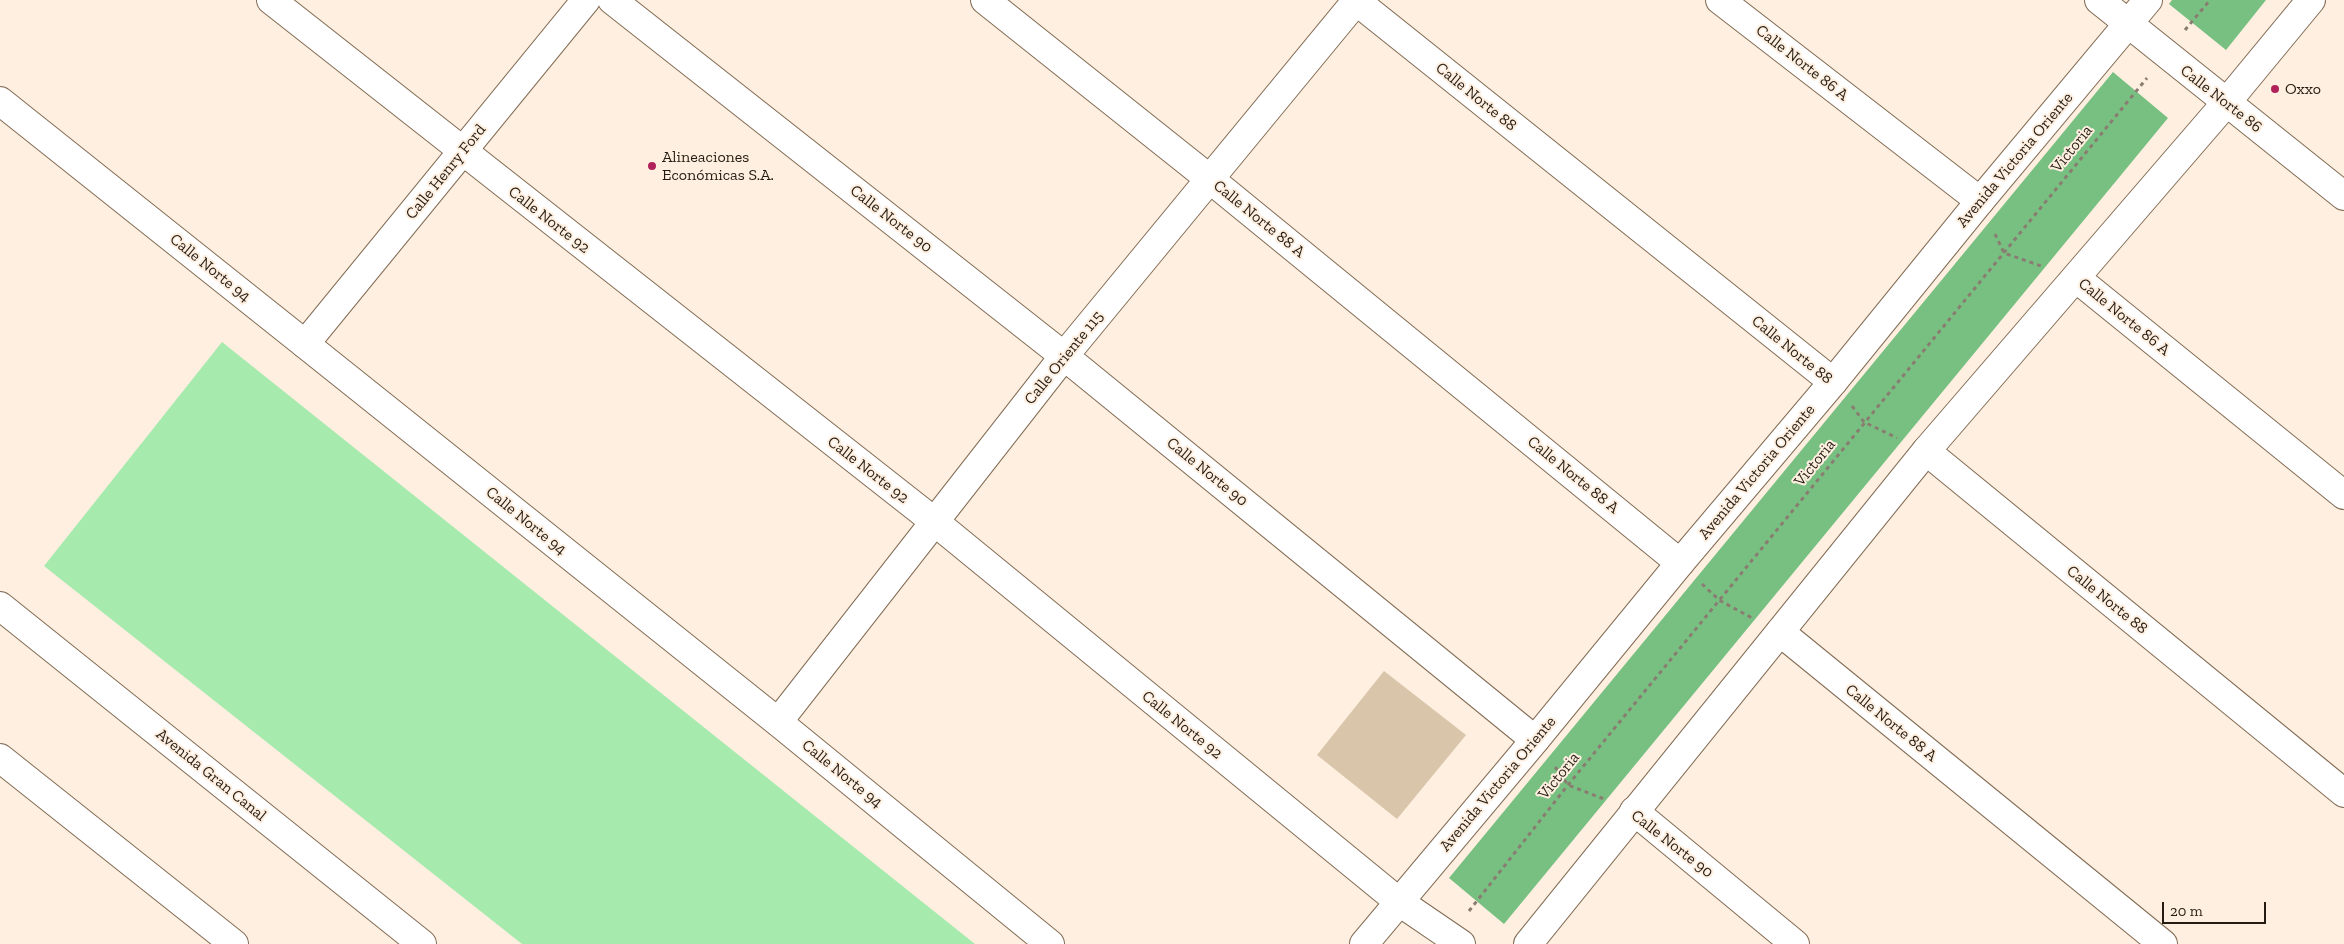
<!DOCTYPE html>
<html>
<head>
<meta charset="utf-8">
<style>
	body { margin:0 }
	#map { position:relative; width:2344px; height:944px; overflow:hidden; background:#feefe0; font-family:"Zilla Slab",serif }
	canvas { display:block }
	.scale { position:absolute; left:2162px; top:902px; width:104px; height:22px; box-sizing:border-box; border:2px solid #241c12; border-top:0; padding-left:6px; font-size:15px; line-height:18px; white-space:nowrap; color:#241c12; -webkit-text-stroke:4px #feefe0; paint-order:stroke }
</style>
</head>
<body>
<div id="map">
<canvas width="2344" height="944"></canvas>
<div class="scale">20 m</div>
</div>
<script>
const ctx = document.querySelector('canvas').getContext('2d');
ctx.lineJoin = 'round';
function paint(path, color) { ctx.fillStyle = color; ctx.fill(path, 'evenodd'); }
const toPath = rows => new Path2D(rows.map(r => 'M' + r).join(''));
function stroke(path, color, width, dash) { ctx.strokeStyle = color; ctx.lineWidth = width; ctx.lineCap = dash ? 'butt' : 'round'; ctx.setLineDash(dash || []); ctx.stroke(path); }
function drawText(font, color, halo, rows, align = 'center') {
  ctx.font = font + ' "Zilla Slab",serif'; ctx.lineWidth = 4; ctx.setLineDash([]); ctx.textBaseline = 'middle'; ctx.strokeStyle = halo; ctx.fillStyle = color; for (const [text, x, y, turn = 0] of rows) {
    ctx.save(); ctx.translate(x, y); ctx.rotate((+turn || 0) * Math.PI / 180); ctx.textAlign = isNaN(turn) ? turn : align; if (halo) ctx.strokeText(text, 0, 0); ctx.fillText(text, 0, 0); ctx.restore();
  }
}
paint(toPath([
	[222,342,975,944,522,944,44,566]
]), '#a6eaae');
paint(toPath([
	[2172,0,2266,0,2226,50,2169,4],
	[2113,72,2168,118,1504,924,1449,878]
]), '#78c081');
paint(toPath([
	[1384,671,1466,735,1397,819,1317,755]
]), '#d9c5aa');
const street = toPath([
	[271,0,935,522,1398,901,1461,944],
	[612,0,1064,356,1535,740],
	[985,0,1211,180,1680,563],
	[1355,0,1833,382],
	[1720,0,1980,201],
	[2099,0,2344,196],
	[0,101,305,344],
	[2076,278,2344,495],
	[1926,451,2344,793],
	[1780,632,2163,944],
	[778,722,1064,356,1357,0],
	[1634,811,1795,944]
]);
const secondary = toPath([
	[586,0,305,344,778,722,1050,944],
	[1364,944,1535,740,1680,563,1833,382,1980,201,2148,0],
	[1528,944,1926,451,2226,103,2311,0]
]);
const primary = toPath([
	[0,606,422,944],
	[0,758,234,944]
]);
stroke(street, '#826c55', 30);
stroke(secondary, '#826c55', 30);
stroke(primary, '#826c55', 30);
stroke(toPath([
	[2185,30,2210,0],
	[1995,234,2004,253,2044,267],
	[1852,406,1864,422,1897,438],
	[1702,584,1719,600,1752,618],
	[1555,767,1568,785,1604,799],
	[1469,911,1568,785,2147,78]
]), '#897d71', 3, [4, 4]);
stroke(street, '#fff', 28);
stroke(secondary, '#fff', 28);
stroke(primary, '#fff', 28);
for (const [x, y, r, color] of [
	[2275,89,5,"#b02159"],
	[652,166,5,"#b02159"]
]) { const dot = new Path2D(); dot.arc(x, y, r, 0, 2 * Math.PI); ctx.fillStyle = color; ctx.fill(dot); stroke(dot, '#feefe0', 2); }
drawText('16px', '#241c12', '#feefe0', [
	["Calle Norte 86 A",1802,63,38],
	["Calle Norte 88",1476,97,39],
	["Calle Norte 86",2221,99,38],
	["Victoria",2072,149,-51],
	["Avenida Victoria Oriente",2015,160,-50],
	["Calle Henry Ford",446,172,-51],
	["Calle Norte 90",891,219,38],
	["Calle Norte 88 A",1259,219,39],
	["Calle Norte 92",549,220,38],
	["Calle Norte 94",210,268,39],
	["Calle Norte 86 A",2124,317,39],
	["Calle Norte 88",1792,350,39],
	["Calle Oriente 115",1064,358,-51],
	["Victoria",1815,463,-51],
	["Calle Norte 92",868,470,38],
	["Calle Norte 90",1207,472,39],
	["Avenida Victoria Oriente",1757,472,-50],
	["Calle Norte 88 A",1573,475,39],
	["Calle Norte 94",526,521,39],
	["Calle Norte 88",2107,600,39],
	["Calle Norte 88 A",1891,723,39],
	["Calle Norte 92",1182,725,39],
	["Calle Norte 94",842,774,39],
	["Avenida Gran Canal",211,775,39],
	["Victoria",1559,776,-51],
	["Avenida Victoria Oriente",1498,784,-50],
	["Calle Norte 90",1672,844,38]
]);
drawText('16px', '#241c12', '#feefe0', [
	["Oxxo",2285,89],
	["Alineaciones",662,157],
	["Económicas S.A.",662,175]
], 'left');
</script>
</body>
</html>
